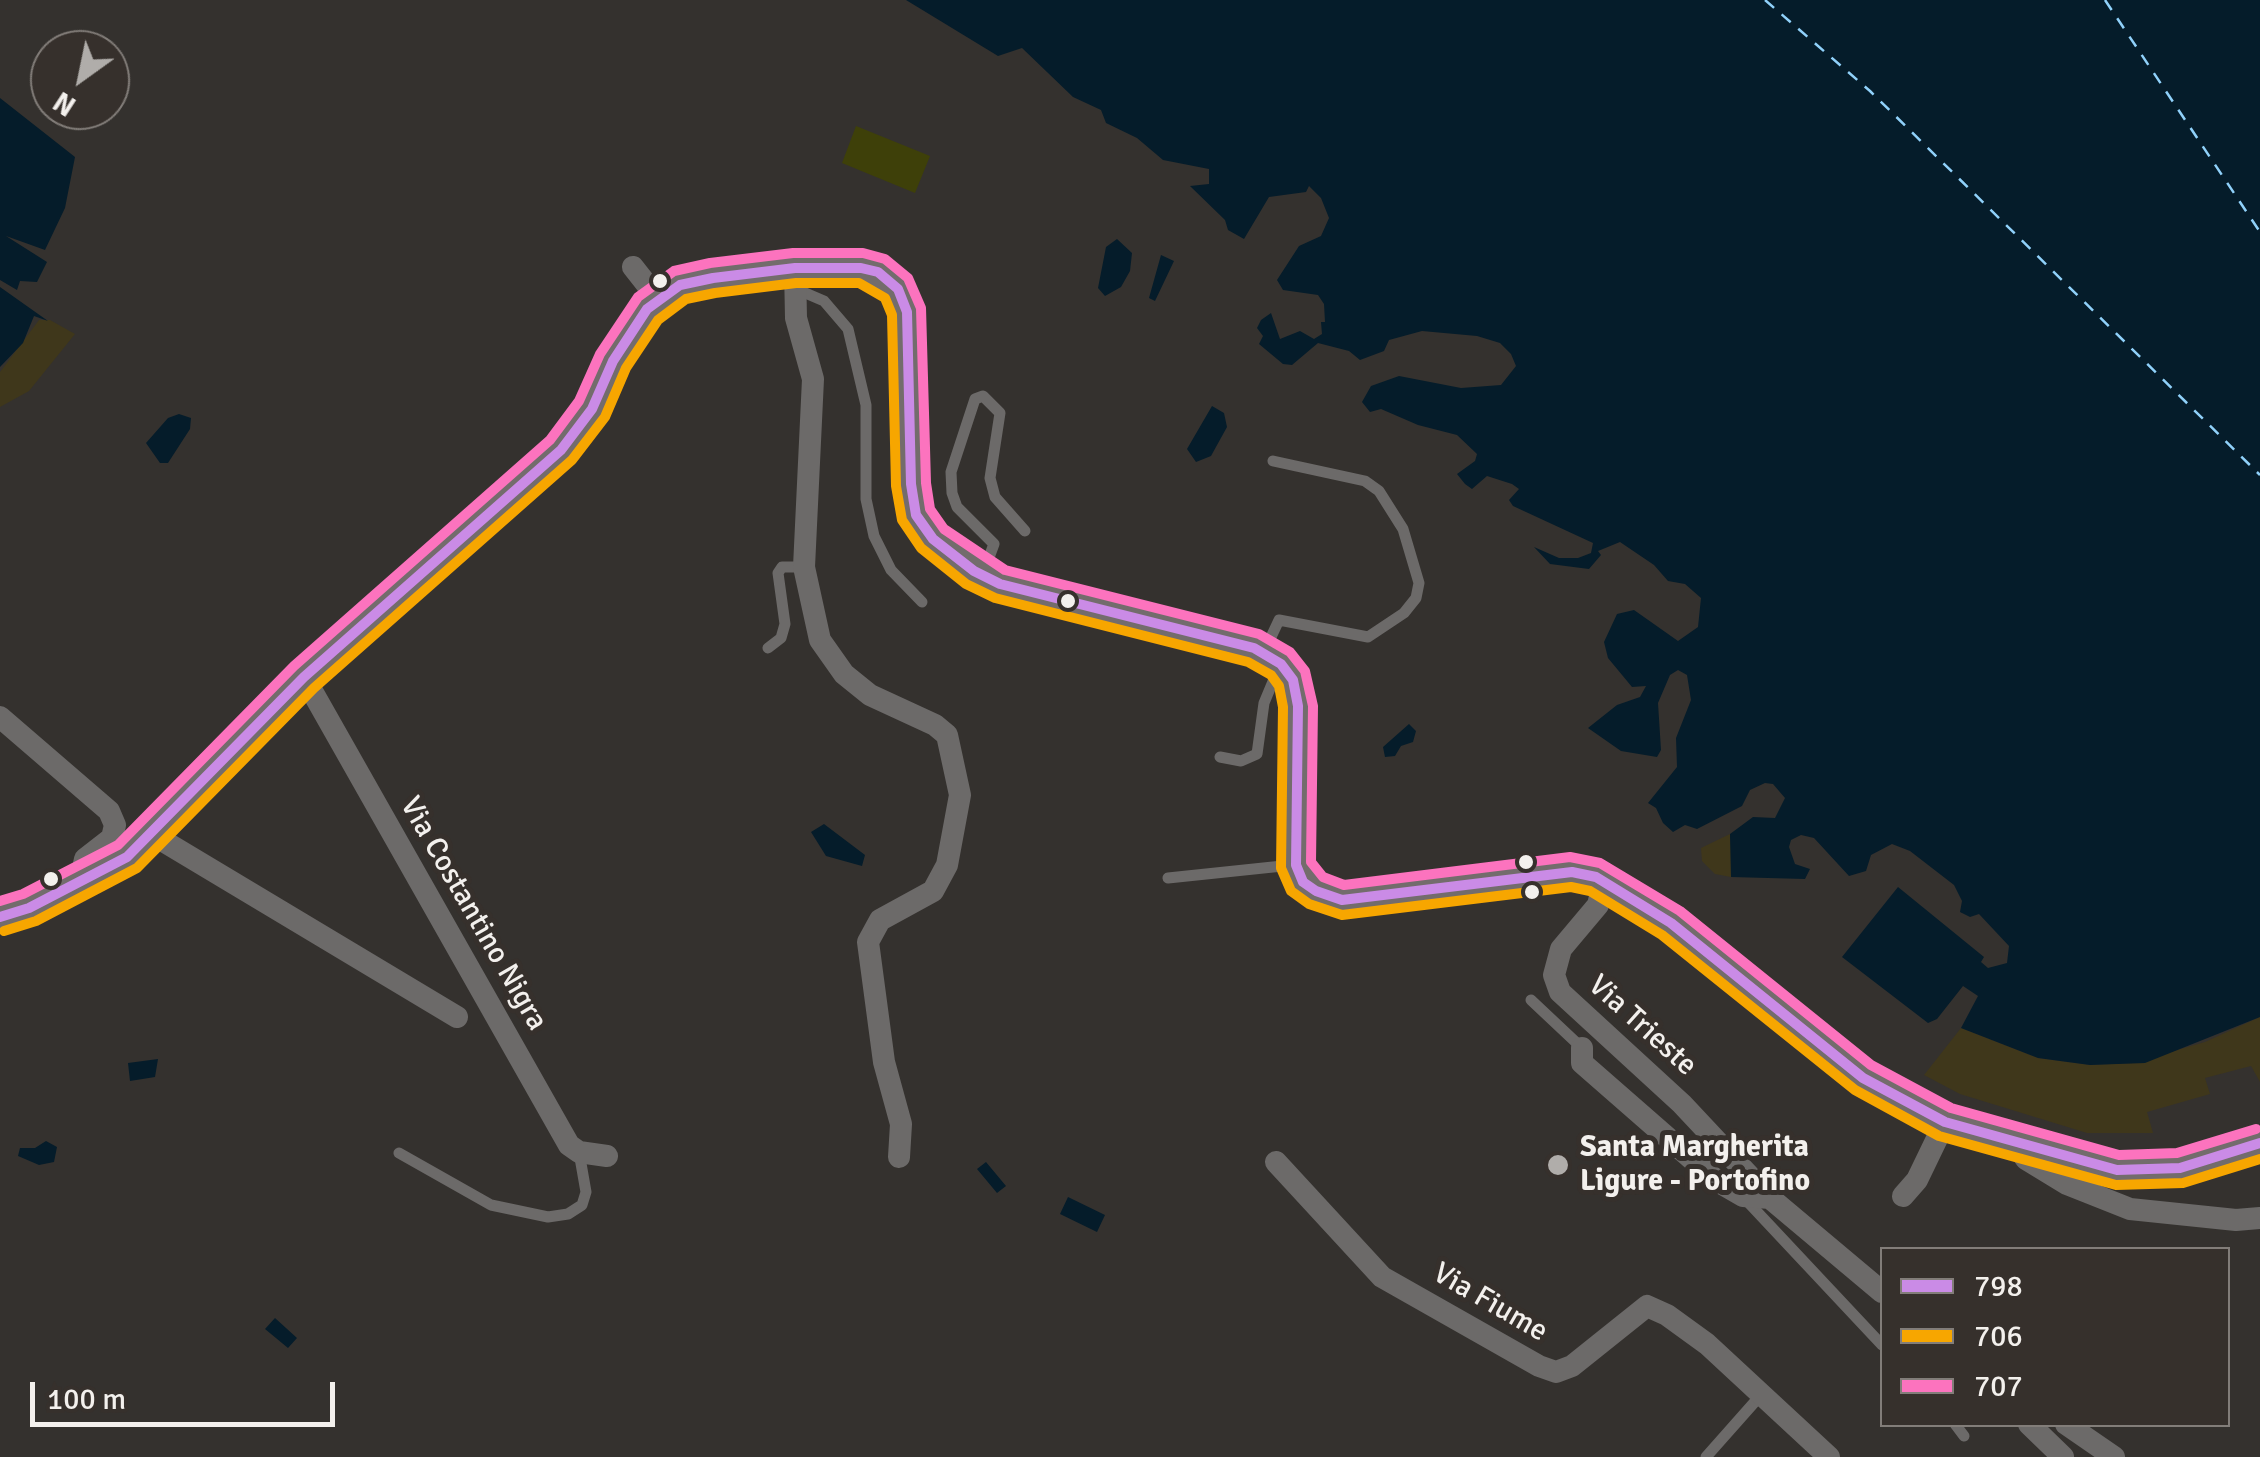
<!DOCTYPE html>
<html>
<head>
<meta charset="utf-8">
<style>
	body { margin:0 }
	#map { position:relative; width:2260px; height:1457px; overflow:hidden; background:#34312e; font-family:Signika,sans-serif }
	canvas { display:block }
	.legend { position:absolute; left:1880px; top:1247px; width:350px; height:180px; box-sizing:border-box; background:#36302c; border:2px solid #827d79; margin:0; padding:12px 18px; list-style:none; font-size:30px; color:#f3f0ed }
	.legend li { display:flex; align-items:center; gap:20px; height:50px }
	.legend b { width:50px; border:2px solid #827d79 }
	.north { position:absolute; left:30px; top:30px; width:100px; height:100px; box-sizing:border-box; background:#36302c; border:2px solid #827d79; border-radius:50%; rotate:213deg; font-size:28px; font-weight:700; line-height:40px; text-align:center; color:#f3f0ed }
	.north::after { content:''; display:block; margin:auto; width:35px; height:45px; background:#b0adaa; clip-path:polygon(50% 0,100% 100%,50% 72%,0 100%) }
	.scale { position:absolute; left:30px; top:1382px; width:305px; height:45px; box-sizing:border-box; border:5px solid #f3f0ed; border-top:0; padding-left:12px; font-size:30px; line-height:35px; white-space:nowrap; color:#f3f0ed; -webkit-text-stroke:8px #36302c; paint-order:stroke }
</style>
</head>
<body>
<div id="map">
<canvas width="2260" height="1457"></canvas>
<ul class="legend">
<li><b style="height:12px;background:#ca8be6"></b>798</li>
<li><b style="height:12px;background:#f7a600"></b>706</li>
<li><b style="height:12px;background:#fc73be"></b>707</li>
</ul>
<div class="north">N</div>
<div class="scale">100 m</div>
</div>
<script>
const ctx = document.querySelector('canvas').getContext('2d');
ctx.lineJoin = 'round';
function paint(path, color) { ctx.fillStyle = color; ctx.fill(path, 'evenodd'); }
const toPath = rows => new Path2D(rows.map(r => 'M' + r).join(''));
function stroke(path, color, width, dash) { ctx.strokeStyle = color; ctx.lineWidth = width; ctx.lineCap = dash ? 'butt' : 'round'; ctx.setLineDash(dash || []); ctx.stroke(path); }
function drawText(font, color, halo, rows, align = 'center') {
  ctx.font = font + ' Signika,sans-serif'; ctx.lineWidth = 10; ctx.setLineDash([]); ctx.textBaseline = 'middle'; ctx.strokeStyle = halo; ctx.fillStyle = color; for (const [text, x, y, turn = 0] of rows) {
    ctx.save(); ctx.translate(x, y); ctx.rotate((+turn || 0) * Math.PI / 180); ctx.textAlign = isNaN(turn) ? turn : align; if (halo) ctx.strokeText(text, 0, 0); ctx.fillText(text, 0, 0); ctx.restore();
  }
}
paint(toPath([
	[856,126,930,156,915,193,842,163]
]), '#3e4009');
paint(toPath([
	[39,320,50,320,75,334,29,391,0,407,0,372],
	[1730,834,1731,849,1731,877,1715,874,1702,861,1701,848],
	[2260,1017,2260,1082,2251,1066,2205,1078,2210,1094,2147,1112,2153,1133,2087,1133,1960,1094,1924,1075,1961,1028,2038,1058,2090,1065,2132,1063,2205,1042]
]), '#3f371b');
paint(toPath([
	[906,0,2260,0,2260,1017,2145,1063,2090,1065,2038,1058,1961,1028,1978,996,1963,986,1937,1019,1928,1023,1842,957,1898,887,1984,957,1981,962,1988,968,2007,963,2009,946,1979,914,1970,917,1960,912,1962,901,1954,885,1910,851,1892,844,1871,855,1866,871,1849,876,1814,838,1801,835,1791,840,1789,847,1795,864,1810,869,1805,879,1731,877,1730,834,1753,817,1775,818,1785,798,1773,784,1765,783,1750,790,1742,806,1697,829,1685,825,1673,832,1663,823,1656,808,1648,803,1677,767,1676,738,1691,700,1687,675,1678,670,1670,675,1658,703,1661,750,1657,757,1621,751,1588,728,1617,705,1640,697,1646,686,1632,687,1608,658,1604,642,1617,614,1634,610,1678,641,1698,627,1701,598,1685,584,1668,581,1654,565,1620,542,1598,551,1601,555,1589,569,1550,564,1534,547,1559,558,1578,558,1591,553,1593,543,1513,506,1509,500,1519,489,1512,484,1487,476,1472,489,1465,484,1457,474,1475,461,1477,454,1457,435,1418,425,1381,409,1370,412,1362,402,1371,386,1399,376,1461,388,1501,385,1516,366,1511,354,1500,343,1477,336,1422,331,1389,340,1384,351,1360,360,1349,351,1318,343,1292,365,1283,364,1259,344,1263,336,1257,328,1261,320,1271,313,1280,339,1300,331,1314,339,1322,334,1321,322,1325,322,1324,304,1318,295,1283,290,1277,280,1299,246,1321,236,1329,218,1321,198,1309,186,1306,192,1269,197,1244,239,1228,230,1225,220,1190,186,1209,184,1209,169,1163,160,1137,138,1106,123,1101,110,1073,97,1022,48,998,56],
	[0,98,75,157,65,208,45,250,6,236,47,262,37,282,20,281,17,290,0,280],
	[1117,239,1132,253,1130,271,1121,287,1105,296,1098,288,1106,247],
	[1161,255,1174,261,1155,301,1149,298],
	[0,287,48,321,34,316,23,343,0,367],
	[1212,406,1224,413,1227,427,1211,456,1196,462,1187,449],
	[179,414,191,418,190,429,168,463,160,463,146,443,168,418],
	[1409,724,1416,731,1413,742,1401,746,1395,756,1385,757,1383,747],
	[824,824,865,855,862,866,826,856,811,832],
	[158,1059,155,1077,130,1081,128,1063],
	[46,1141,57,1147,54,1162,39,1165,18,1156,20,1148,35,1148],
	[986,1162,1006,1186,997,1193,977,1169],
	[1068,1197,1105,1215,1097,1232,1060,1214],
	[275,1318,297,1338,288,1348,265,1329]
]), '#051c2a');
stroke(toPath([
	[1765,0,1870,91,2260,475],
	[2105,0,2260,232]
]), '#90d1fa', 2.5, [12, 10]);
stroke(toPath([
	[796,289,824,301,848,329,866,405,866,499,874,536,891,570,922,602],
	[984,571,994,544,957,507,952,493,951,472,975,399,983,396,1000,413,990,478,995,497,1025,531],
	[768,648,781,638,785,624,778,573,782,567,804,567],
	[1264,652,1279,620,1368,637,1404,613,1416,598,1419,583,1403,529,1379,491,1365,481,1273,461],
	[1220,757,1241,761,1257,754,1264,703,1279,667],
	[1168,878,1292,865],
	[1531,1000,1582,1048],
	[399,1153,491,1205,548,1217,568,1214,582,1205,586,1192,579,1152],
	[1746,1200,1882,1345],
	[1955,1424,1964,1436],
	[1706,1457,1760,1396]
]), '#6c6a69', 11);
stroke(toPath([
	[633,267,659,300],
	[795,268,796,318,813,379,804,567,820,640,844,674,870,695,935,725,947,735,960,795,947,865,933,891,880,920,868,942,884,1062,901,1124,899,1157],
	[304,677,569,1145,579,1152,607,1156],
	[0,717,109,811,115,825,112,838,85,859,80,882],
	[150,833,457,1017],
	[1604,880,1598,905,1561,949,1554,975,1560,992,1682,1104,1770,1198,1882,1292],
	[1582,1048,1582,1063,1717,1181,1743,1196,1770,1198],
	[2015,1143,2026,1159,2067,1184,2130,1209,2236,1220,2260,1218],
	[1276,1162,1382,1277,1539,1366,1556,1372,1572,1366,1647,1306,1667,1315,1707,1344,1829,1457],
	[1903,1196,1917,1180,1945,1122],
	[2029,1424,2063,1457],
	[2066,1424,2114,1457]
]), '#6c6a69', 22);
stroke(toPath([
	[0,917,29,908,127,857,209,769,304,677,561,450,592,409,613,361,647,309,680,285,713,278,795,268,861,268,878,272,898,289,907,312,911,484,916,515,933,539,974,571,1000,584,1254,648,1281,664,1293,680,1298,706,1296,865,1303,882,1316,891,1342,900,1572,872,1596,877,1671,923,1863,1078,1945,1122,2117,1170,2180,1168,2260,1143]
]), '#736c6c', 32);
stroke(toPath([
	[0,917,29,908,127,857,304,677,561,450,592,409,613,361,647,309,680,285,713,278,795,268,861,268,878,272,898,289,907,312,911,484,916,515,933,539,974,571,1000,584,1254,648,1281,664,1293,680,1298,706,1296,865,1303,882,1316,891,1342,900,1572,872,1596,877,1671,923,1863,1078,1945,1122,2117,1170,2180,1168,2260,1143]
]), '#ca8be6', 10);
stroke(toPath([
	[4,931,36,921,137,868,314,688,572,460,605,417,626,368,658,320,686,299,715,293,796,283,859,283,885,298,892,315,896,486,902,520,921,548,966,584,995,598,1248,662,1271,675,1279,686,1283,707,1281,868,1291,891,1309,904,1342,915,1571,887,1590,891,1662,935,1855,1090,1939,1136,2116,1185,2183,1183,2260,1159]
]), '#f7a600', 10);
stroke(toPath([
	[0,901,23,894,118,845,294,666,550,440,579,401,600,354,638,297,674,271,710,263,793,253,863,253,885,259,908,278,921,308,926,483,930,509,944,529,1005,570,1259,634,1290,652,1305,671,1313,706,1311,862,1323,877,1344,885,1570,857,1600,863,1680,911,1871,1065,1951,1108,2119,1155,2177,1153,2256,1129]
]), '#fc73be', 10);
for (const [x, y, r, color] of [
	[660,281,9,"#f3f0ed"],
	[1068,601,9,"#f3f0ed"],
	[1526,862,9,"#f3f0ed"],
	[51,879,9,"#f3f0ed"],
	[1532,892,9,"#f3f0ed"],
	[1558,1165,12,"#b0adaa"]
]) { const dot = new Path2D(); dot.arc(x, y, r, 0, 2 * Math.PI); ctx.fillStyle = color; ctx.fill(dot); stroke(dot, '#36302c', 4); }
drawText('30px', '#f3f0ed', '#36302c', [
	["Via Costantino Nigra",473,914,60],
	["Via Trieste",1642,1026,42],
	["Via Fiume",1490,1303,30]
]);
drawText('bold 30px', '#f3f0ed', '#36302c', [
	["Santa Margherita",1580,1148],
	["Ligure - Portofino",1580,1182]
], 'left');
</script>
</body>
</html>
